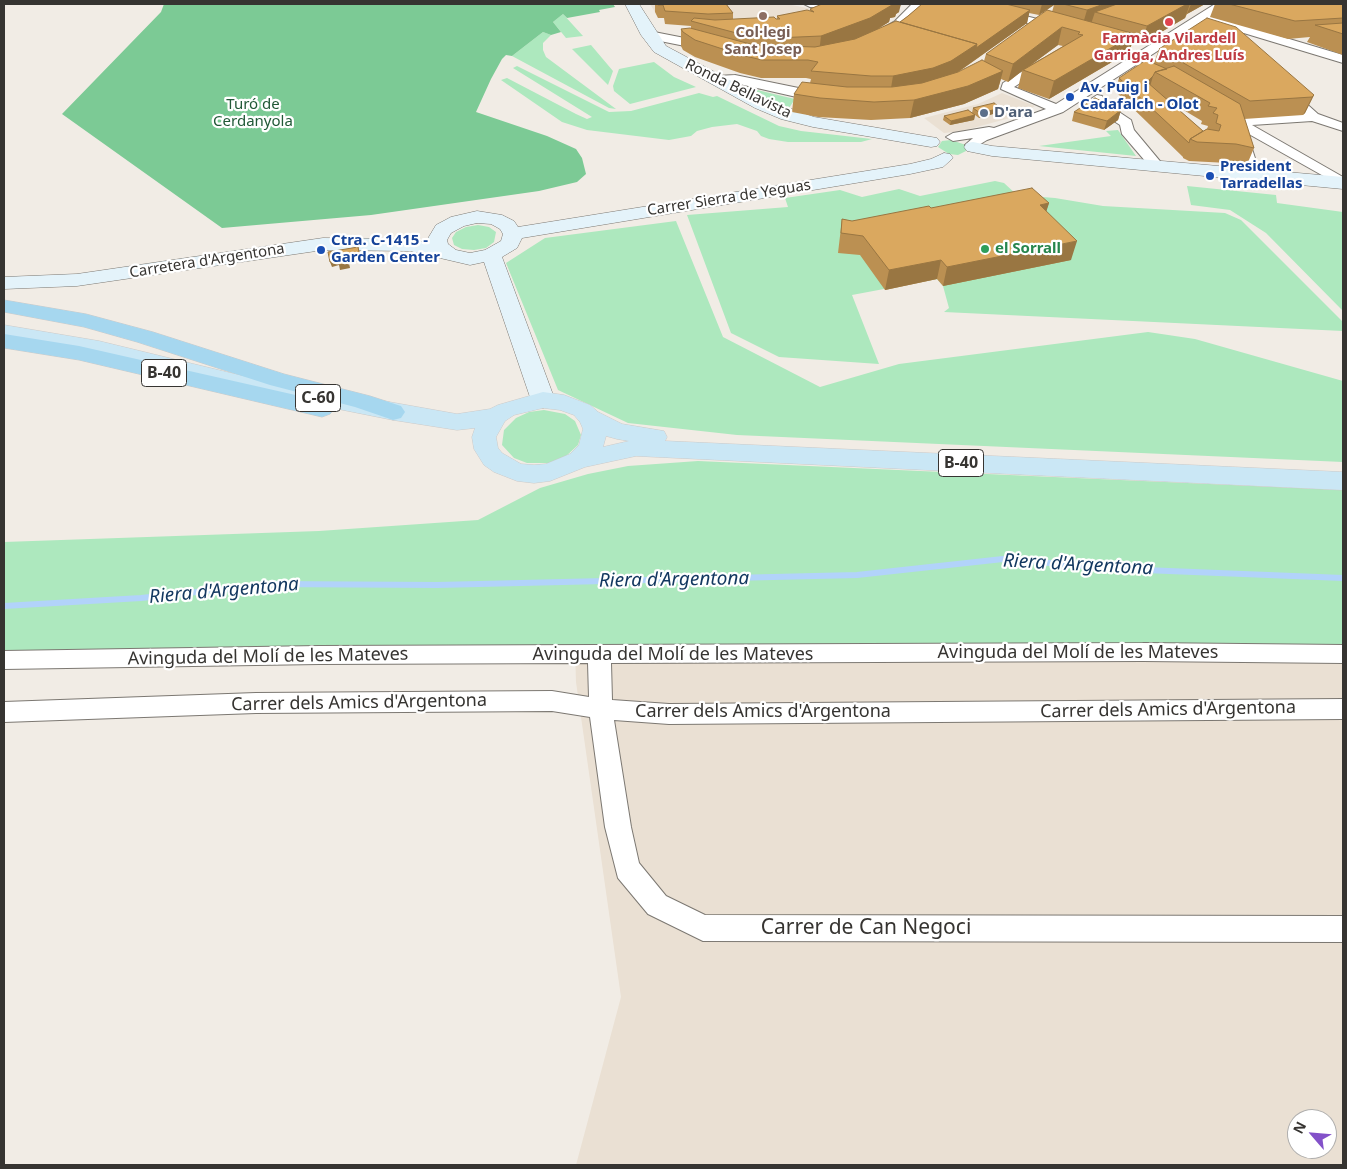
<!DOCTYPE html>
<html>
<head>
<meta charset="utf-8">
<style>
	body { margin:0 }
	#map { position:relative; width:1347px; height:1169px; overflow:hidden; background:#f1ece5; font-family:"Noto Sans",sans-serif }
	canvas { display:block }
	.frame { position:absolute; inset:0; border:5px solid #363431; pointer-events:none }
	.north { position:absolute; left:1287px; top:1109px; width:50px; height:50px; box-sizing:border-box; background:#fff; border:1px solid #afaead; border-radius:50%; rotate:297deg; font-size:14px; font-weight:700; line-height:20px; text-align:center; color:#363431 }
	.north::after { content:''; display:block; margin:auto; width:18px; height:22px; background:#8351c9; clip-path:polygon(50% 0,100% 100%,50% 72%,0 100%) }
</style>
</head>
<body>
<div id="map">
<canvas width="1347" height="1169"></canvas>
<div class="frame"></div>
<div class="north">N</div>
</div>
<script>
const ctx = document.querySelector('canvas').getContext('2d');
ctx.lineJoin = 'round';
function paint(path, color) { ctx.fillStyle = color; ctx.fill(path, 'evenodd'); }
const toPath = rows => new Path2D(rows.map(r => 'M' + r).join(''));
function stroke(path, color, width, dash) { ctx.strokeStyle = color; ctx.lineWidth = width; ctx.lineCap = dash ? 'butt' : 'round'; ctx.setLineDash(dash || []); ctx.stroke(path); }
function drawText(font, color, halo, rows, align = 'center') {
  ctx.font = font + ' "Noto Sans",sans-serif'; ctx.lineWidth = 4.5; ctx.setLineDash([]); ctx.textBaseline = 'middle'; ctx.strokeStyle = halo; ctx.fillStyle = color; for (const [text, x, y, turn = 0] of rows) {
    ctx.save(); ctx.translate(x, y); ctx.rotate((+turn || 0) * Math.PI / 180); ctx.textAlign = isNaN(turn) ? turn : align; if (halo) ctx.strokeText(text, 0, 0); ctx.fillText(text, 0, 0); ctx.restore();
  }
}
paint(toPath([
	[650,4,787,4,812,9,777,23,655,12],
	[1002,93,1035,106,1017,116,962,131,944,133,924,118,978,104],
	[871,647,1343,654,1343,1165,576,1165,621,997,576,682,575,648],
	[1297,1119,1327,1119,1327,1149,1297,1149]
]), '#eae0d3');
paint(toPath([
	[563,14,583,36,566,38,553,22],
	[543,32,551,35,543,43,543,50,546,57,616,109,609,108,512,56],
	[591,45,613,71,608,85,572,49],
	[654,62,674,77,696,87,630,104,614,91,613,86,619,69],
	[517,66,609,112,631,111,699,93,713,97,717,96,779,126,801,131,872,139,861,142,788,142,769,139,761,136,757,131,737,124,712,127,697,131,691,136,669,140,587,130,562,122,501,80,507,78,576,114,587,119,592,117,513,68],
	[741,86,782,96,795,99,787,111],
	[1118,130,1136,156,1039,146,1111,136,1106,131],
	[951,140,966,145,966,151,958,155,949,154,938,147,942,141],
	[995,181,1004,183,1017,195,1055,198,1103,206,1225,213,1241,220,1343,322,1343,331,944,312,949,308,943,286,937,279,852,295,879,364,779,357,731,333,687,215,788,207,785,198,840,190,862,197,899,189,920,196],
	[1187,186,1276,195,1277,203,1343,212,1343,311,1266,233,1230,210,1191,205],
	[676,221,723,337,820,387,899,364,1148,332,1195,339,1343,381,1343,462,737,435,628,423,558,390,506,263,545,238],
	[478,225,489,227,496,232,494,242,486,248,474,250,462,249,454,245,452,238,456,232,466,227],
	[544,410,565,414,575,421,581,435,578,445,564,458,550,463,527,463,514,458,502,445,504,430,516,418,529,412],
	[698,461,1343,490,1343,654,871,647,4,652,4,542,319,531,478,520,540,488,588,474,628,466]
]), '#ade8be');
paint(toPath([
	[164,4,613,4,615,7,599,10,600,12,567,18,563,14,553,22,561,32,551,35,543,32,512,56,506,55,502,59,491,79,476,112,547,136,576,149,582,158,586,174,577,182,539,191,371,215,222,228,62,114,161,12]
]), '#7cca95');
stroke(toPath([
	[4,606,141,598,271,584,437,585,857,575,1003,559,1119,569,1343,578]
]), '#b2d3fa', 6);
const street = toPath([
	[804,4,857,5,901,4,895,7,857,11,810,7,804,4],
	[912,4,924,4,903,25,884,38,876,38,876,32,895,21,912,4],
	[959,4,978,4,1065,26,1067,28,1061,32,961,6,959,4],
	[1215,4,1228,4,1212,16,1343,55,1343,63,1204,21,1063,112,987,140,972,149,965,145,973,138,953,141,946,137,953,133,989,127,994,128,1046,109,1001,89,1003,83,1041,60,1045,59,1051,63,1014,87,1056,104,1215,4],
	[649,31,710,43,716,47,710,51,645,38,645,32,649,31],
	[735,75,823,93,829,97,823,101,801,98,735,83,717,84,711,80,717,76,735,75],
	[1285,88,1290,89,1318,114,1343,123,1343,131,1312,121,1252,125,1343,177,1343,187,1247,133,1260,174,1253,178,1246,174,1233,133,1240,129,1230,122,1237,118,1302,114,1279,92,1285,88],
	[1097,95,1102,96,1107,104,1131,120,1134,130,1164,166,1162,169,1152,169,1122,134,1120,125,1097,110,1091,99,1097,95],
	[1143,643,1343,645,1343,663,1143,661,611,663,612,700,669,704,1343,699,1343,719,669,724,614,720,631,827,639,863,666,896,705,915,1343,916,1343,942,703,941,648,914,618,878,605,827,590,717,552,711,256,713,4,722,4,702,256,693,552,691,589,697,588,663,319,664,4,669,4,651,319,646,1143,643]
]);
const secondary = toPath([
	[625,4,639,4,666,46,767,100,814,117,931,137,937,138,940,142,937,146,931,147,813,127,781,119,755,108,654,52,641,35,625,4],
	[973,142,992,146,1343,177,1343,189,992,156,967,151,964,147,967,143,973,142],
	[944,153,950,154,953,158,943,167,910,174,522,238,517,248,502,257,555,400,551,405,543,408,535,405,531,400,484,262,470,265,410,251,323,250,77,286,4,289,4,277,77,274,323,238,410,239,428,243,427,240,436,225,451,217,477,211,502,215,514,221,518,227,910,164,931,159,944,153],
	[477,223,491,224,500,229,503,234,501,241,485,250,470,253,456,250,448,244,447,240,451,233,464,226,477,223]
]);
const primary = toPath([
	[4,325,99,341,243,376,457,414,490,409,498,405,543,392,564,395,590,405,598,412,622,424,664,431,667,437,665,441,1343,472,1343,490,636,456,585,467,550,481,534,483,517,481,494,472,484,465,474,449,472,437,475,428,457,430,393,420,243,390,99,355,4,339,4,325],
	[543,408,560,410,574,415,580,422,583,429,579,445,570,454,546,464,534,465,521,464,502,453,498,448,496,437,505,421,514,415,543,408],
	[606,436,617,439,629,441,603,447,606,436]
]);
const highway = toPath([
	[4,300,86,314,153,332,284,374,370,396,401,406,405,412,401,418,393,420,355,407,270,385,137,342,84,327,4,312,4,300],
	[4,334,79,346,322,401,330,404,334,409,330,414,322,417,79,360,4,348,4,334]
]);
stroke(street, '#7c7872', 2);
stroke(secondary, '#7c7872', 1);
stroke(primary, '#cbcac9', 1);
stroke(highway, '#cbcac9', 1);
paint(street, '#fff');
paint(secondary, '#e4f3fa');
paint(primary, '#cae7f5');
paint(highway, '#a6d7ef');
paint(toPath([
	[655,4,726,4,733,13,733,19,777,19,777,16,810,11,810,9,899,12,896,14,895,17,890,18,889,22,879,28,900,22,908,16,922,4,1205,4,1187,14,1185,18,1141,44,1133,41,1129,52,1049,99,1018,88,1022,71,1008,82,1001,79,998,89,964,104,910,118,871,120,818,117,792,112,794,94,810,83,811,79,806,78,761,78,740,73,695,57,683,50,681,46,681,29,691,29,691,26,665,24,664,18,658,18,655,12],
	[1054,5,1052,12,986,54,984,61,957,73,1027,23,1029,13,1039,15],
	[1058,45,1063,46,1031,65],
	[1215,4,1343,4,1343,55,1307,42,1310,37,1288,39,1210,17],
	[1159,49,1314,95,1305,113,1303,115,1244,119,1254,148,1246,167,1228,163,1189,161,1183,158,1183,157,1115,91,1119,78,1154,63],
	[1170,102,1202,121,1201,124,1208,126,1207,129,1203,131],
	[973,108,1001,108,1000,112,979,118,975,115,974,120,950,125,943,120,944,116,972,113],
	[1121,110,1118,120,1104,130,1072,121,1074,112],
	[1049,203,1046,211,1071,260,943,286,937,279,885,290,860,255,838,253,842,219,852,221,931,208]
]), '#bb9052');
paint(toPath([
	[46,4,58,4,47,5],
	[885,4,901,4,899,12,896,14,895,17,890,18,889,22,868,35,819,53,821,36],
	[1042,4,1054,4,1054,5,1039,15],
	[1104,4,1144,4,1095,12,1091,24,1082,27,1087,10],
	[1187,4,1190,4,1185,18,1141,44,1147,26],
	[1191,4,1205,4,1187,14],
	[1030,10,1027,23,948,79,890,94,893,76],
	[1062,27,1058,45,1024,70,1023,70,1022,71,1008,82,1013,64],
	[1135,34,1129,52,1049,99,1054,81],
	[1003,71,998,89,964,104,910,118,914,100],
	[1153,76,1149,90,1147,82],
	[1314,95,1305,113,1303,115,1312,97],
	[1001,108,1000,112,979,118,980,113],
	[1121,110,1118,120,1104,130,1107,121],
	[975,115,974,120,950,125,951,121],
	[1049,203,1043,222,1040,205],
	[1077,241,1071,260,943,286,947,267],
	[358,247,361,261,349,263,350,268,340,270,339,265,332,267,330,262,348,258],
	[941,260,937,279,885,290,889,270]
]), '#997642');
const building = toPath([
	[657,4,726,4,733,13,708,14,665,11,663,5,658,5,657,4],
	[822,4,889,4,892,5,870,18,821,36,775,38,744,35,691,21,694,18,715,20,774,17,776,19,780,19,777,16,807,10,814,12,810,9,822,4],
	[922,4,1006,4,1030,10,976,48,977,44,900,22,908,16,922,4],
	[1063,4,1104,4,1087,10,1063,4],
	[1117,4,1187,4,1147,26,1095,12,1117,4],
	[1229,4,1343,4,1343,18,1295,21,1229,4],
	[1047,10,1135,34,1054,81,1023,70,1083,35,1078,34,1080,32,1062,27,1013,64,986,54,1047,10],
	[1207,18,1236,27,1314,95,1312,97,1250,101,1159,49,1207,18],
	[896,21,977,44,951,61,933,68,893,76,871,76,811,71,818,62,808,60,762,60,741,55,695,40,683,32,681,29,690,28,754,45,815,47,855,39,896,21],
	[1343,23,1343,34,1315,25,1343,23],
	[982,60,1003,71,968,86,914,100,874,102,820,98,794,94,802,82,847,87,892,87,922,83,958,72,982,60],
	[1146,60,1167,69,1155,72,1153,76,1147,82,1203,131,1190,139,1189,143,1119,78,1146,60],
	[1174,66,1240,104,1254,148,1236,144,1197,142,1190,139,1207,129,1219,131,1221,125,1216,123,1218,115,1213,113,1217,108,1208,106,1210,103,1155,72,1174,66],
	[1095,98,1121,110,1107,121,1074,112,1095,98],
	[994,103,1001,108,980,113,973,108,994,103],
	[968,110,975,115,951,121,944,116,968,110],
	[1032,188,1049,203,1040,205,1077,241,947,267,941,260,889,270,863,236,841,233,842,219,852,221,929,206,931,208,1032,188],
	[358,247,360,256,348,258,349,263,339,265,338,260,330,262,328,252,358,247]
]);
paint(building, '#daa85f');
stroke(building, '#997642', 1);
for (const [x, y, r, color] of [
	[763,16,5,"#8d6e63"],
	[1169,22,5,"#e0444e"],
	[1070,97,5,"#1a4fb4"],
	[984,113,5,"#5c6f8a"],
	[1210,176,5,"#1a4fb4"],
	[985,249,5,"#2e9e5b"],
	[321,250,5,"#1a4fb4"]
]) { const dot = new Path2D(); dot.arc(x, y, r, 0, 2 * Math.PI); ctx.fillStyle = color; ctx.fill(dot); stroke(dot, '#fff', 2); }
drawText('bold 15px', '#785e54', '#fff', [
	["Col·legi",763,33],
	["Sant Josep",763,50]
]);
drawText('bold 15px', '#be3a42', '#fff', [
	["Farmàcia Vilardell",1169,39],
	["Garriga, Andres Luís",1169,56]
]);
drawText('bold 15px', '#164399', '#fff', [
	["Av. Puig i",1080,88],
	["Cadafalch - Olot",1080,105],
	["President",1220,167],
	["Tarradellas",1220,184],
	["Ctra. C-1415 -",331,241],
	["Garden Center",331,258]
], 'left');
drawText('15px', '#363431', '#fff', [
	["Ronda Bellavista",738,89,26],
	["Carrer Sierra de Yeguas",729,198,-9],
	["Carretera d'Argentona",207,261,-9]
]);
drawText('15px', '#215937', '#fff', [
	["Turó de",253,105],
	["Cerdanyola",253,122]
]);
drawText('bold 15px', '#4e5e75', '#fff', [
	["D'ara",994,113]
], 'left');
drawText('bold 15px', '#27864d', '#fff', [
	["el Sorrall",995,249]
], 'left');
for (const [x, y, w] of [
	[164,373,45],
	[318,398,45],
	[961,463,45]
]) { const box = new Path2D(); box.roundRect(x - w / 2, y - 13.5, w, 27, 4); ctx.fillStyle = '#fff'; ctx.fill(box); stroke(box, '#363431', 1); }
drawText('bold 16px', '#363431', null, [
	["B-40",164,373],
	["C-60",318,398],
	["B-40",961,463]
]);
drawText('18px', '#363431', '#fff', [
	["Avinguda del Molí de les Mateves",1078,653],
	["Avinguda del Molí de les Mateves",673,655],
	["Avinguda del Molí de les Mateves",268,657,-1],
	["Carrer dels Amics d'Argentona",359,703,-1],
	["Carrer dels Amics d'Argentona",1168,710,-1],
	["Carrer dels Amics d'Argentona",763,712]
]);
drawText('italic 19px', '#133860', '#fff', [
	["Riera d'Argentona",1078,565,3],
	["Riera d'Argentona",674,580,-1],
	["Riera d'Argentona",224,591,-5]
]);
drawText('21px', '#363431', '#fff', [
	["Carrer de Can Negoci",866,928]
]);
</script>
</body>
</html>
